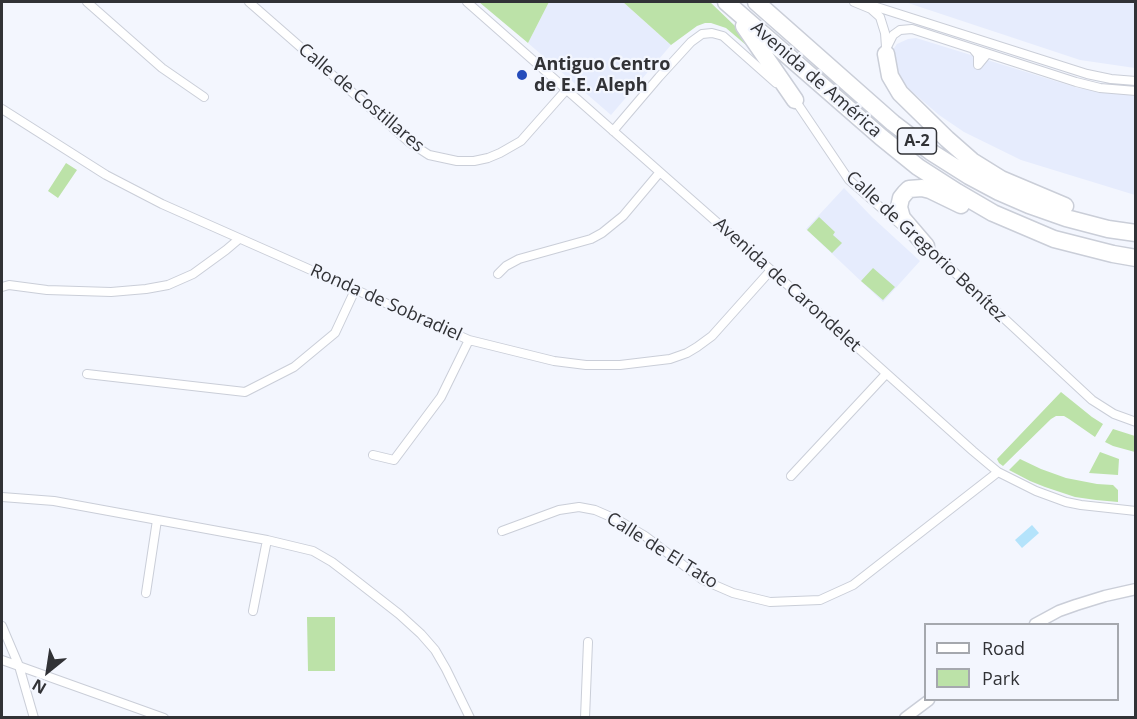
<!DOCTYPE html>
<html>
<head>
<meta charset="utf-8">
<style>
	body { margin:0 }
	#map { position:relative; width:1137px; height:719px; overflow:hidden; background:#f3f6fe; font-family:"Open Sans",sans-serif }
	canvas { display:block }
	.frame { position:absolute; inset:0; border:3px solid #313236; pointer-events:none }
	.legend { position:absolute; left:924px; top:623px; width:195px; height:78px; box-sizing:border-box; background:#f3f6fe; border:2px solid #a5a8ae; margin:0; padding:8px 10px; list-style:none; font-size:18px; color:#313236 }
	.legend li { display:flex; align-items:center; gap:12px; height:30px }
	.legend b { width:30px; border:2px solid #a5a8ae }
	.north { position:absolute; left:18px; top:641px; width:60px; height:60px; -webkit-text-stroke:4px #f3f6fe; paint-order:stroke; rotate:210deg; font-size:16px; font-weight:700; line-height:24px; text-align:center; color:#313236 }
	.north::after { content:''; display:block; margin:auto; width:21px; height:27px; background:#313236; clip-path:polygon(50% 0,100% 100%,50% 72%,0 100%) }
</style>
</head>
<body>
<div id="map">
<canvas width="1137" height="719"></canvas>
<div class="frame"></div>
<ul class="legend">
<li><b style="height:8px;background:#fff"></b>Road</li>
<li><b style="height:16px;background:#bce2a8"></b>Park</li>
</ul>
<div class="north">N</div>
</div>
<script>
const ctx = document.querySelector('canvas').getContext('2d');
ctx.lineJoin = 'round';
function paint(path, color) { ctx.fillStyle = color; ctx.fill(path, 'evenodd'); }
const toPath = rows => new Path2D(rows.map(r => 'M' + r).join(''));
function stroke(path, color, width, dash) { ctx.strokeStyle = color; ctx.lineWidth = width; ctx.lineCap = dash ? 'butt' : 'round'; ctx.setLineDash(dash || []); ctx.stroke(path); }
function drawText(font, color, halo, rows, align = 'center') {
  ctx.font = font + ' "Open Sans",sans-serif'; ctx.lineWidth = 4.5; ctx.setLineDash([]); ctx.textBaseline = 'middle'; ctx.strokeStyle = halo; ctx.fillStyle = color; for (const [text, x, y, turn = 0] of rows) {
    ctx.save(); ctx.translate(x, y); ctx.rotate((+turn || 0) * Math.PI / 180); ctx.textAlign = isNaN(turn) ? turn : align; if (halo) ctx.strokeText(text, 0, 0); ctx.fillText(text, 0, 0); ctx.restore();
  }
}
paint(toPath([
	[549,2,623,2,671,45,611,115,528,43],
	[905,2,1135,2,1135,68,1080,60],
	[916,38,1078,88,1135,96,1135,195,1021,160,964,132,939,115,909,89,897,73,892,51,897,44,908,39],
	[844,188,872,217,920,261,883,302,806,229]
]), '#e6ecfd');
paint(toPath([
	[479,2,549,2,528,43],
	[623,2,710,2,735,26,759,56,726,28,711,23,705,23,697,26,671,45],
	[66,163,77,170,58,198,48,191],
	[819,217,835,232,833,235,842,243,832,253,807,230],
	[873,268,895,287,883,300,861,281],
	[1061,392,1092,417,1103,424,1095,437,1069,419,1064,416,1056,416,1051,419,1003,466,999,463,997,459],
	[1113,429,1135,436,1135,452,1113,446,1105,442],
	[1100,452,1119,459,1118,475,1089,473],
	[1020,459,1041,469,1066,478,1097,484,1113,485,1118,490,1118,502,1096,500,1075,497,1045,487,1030,481,1009,470],
	[307,617,335,617,335,671,308,671]
]), '#bce2a8');
paint(toPath([
	[1032,525,1039,533,1022,548,1015,540]
]), '#b4e3fb');
const minor = toPath([
	[87,2,162,68,204,97],
	[249,2,409,142,429,155,457,161,474,161,488,158,500,153,521,141,567,89],
	[467,2,771,270,973,451,998,472,1036,491,1066,502,1081,505,1136,511],
	[854,2,871,9,880,17,885,33,886,47],
	[861,2,1087,74,1111,79,1136,81],
	[973,49,978,55,978,65,987,54],
	[886,54,887,47,893,35,900,30,912,29,1076,82,1100,88,1136,91],
	[795,100,849,180,902,226],
	[2,109,106,175,162,204,469,340,554,361,586,365,620,365,670,359,687,353,697,347,712,336,771,270],
	[613,131,659,77,691,42,702,34,712,33,723,36,776,83],
	[924,244,1092,400,1114,414,1136,422],
	[498,274,506,266,519,259,591,239,602,233,623,216,660,172],
	[2,287,9,285,47,290,111,292,146,289,168,285,193,274,226,250,239,239],
	[87,374,245,392,294,367,335,333,355,290],
	[373,455,394,460,441,397,469,340],
	[791,476,886,374],
	[2,497,54,501,267,540,313,551,332,562,349,575,399,614,421,634,435,650,446,669,470,718],
	[502,531,559,510,579,507,595,510,618,520,645,536,703,580,733,593,770,602,820,600,853,585,998,472],
	[146,593,157,520],
	[253,611,267,540],
	[2,626,19,666,34,718],
	[2,660,164,718],
	[585,718,588,642]
]);
const tertiary = toPath([
	[1035,624,1059,611,1076,605,1105,596,1136,589],
	[905,718,929,700]
]);
const motorway = toPath([
	[726,2,881,137,918,167,957,192,993,213,1054,239,1113,254,1136,258],
	[756,2,893,123,931,152,969,176,999,192,1029,205,1066,218,1108,229,1136,233],
	[744,26,795,100],
	[886,54,890,76,900,93,947,139,972,161,1001,179,1065,206],
	[926,246,902,218,899,207,901,198,905,193,909,189,922,188,930,190,961,205]
]);
stroke(minor, '#caced8', 10);
stroke(tertiary, '#caced8', 13);
stroke(motorway, '#caced8', 19);
stroke(minor, '#fff', 8);
stroke(tertiary, '#fff', 10);
stroke(motorway, '#fff', 16);
for (const [x, y, r, color] of [
	[522,75,6,"#254cbb"]
]) { const dot = new Path2D(); dot.arc(x, y, r, 0, 2 * Math.PI); ctx.fillStyle = color; ctx.fill(dot); stroke(dot, '#f3f6fe', 2); }
for (const [x, y, w] of [
	[917,141,39]
]) { const box = new Path2D(); box.roundRect(x - w / 2, y - 13, w, 26, 4.5); ctx.fillStyle = '#f3f6fe'; ctx.fill(box); stroke(box, '#313236', 1.5); }
drawText('bold 16px', '#313236', null, [
	["A-2",917,141]
]);
drawText('bold 18px', '#313236', '#f3f6fe', [
	["Antiguo Centro",534,65],
	["de E.E. Aleph",534,86]
], 'left');
drawText('18px', '#313236', '#f3f6fe', [
	["Avenida de América",816,80,41],
	["Calle de Costillares",361,98,40],
	["Calle de Gregorio Benítez",926,247,43],
	["Avenida de Carondelet",787,285,42],
	["Ronda de Sobradiel",386,303,24],
	["Calle de El Tato",662,551,32]
]);
</script>
</body>
</html>
